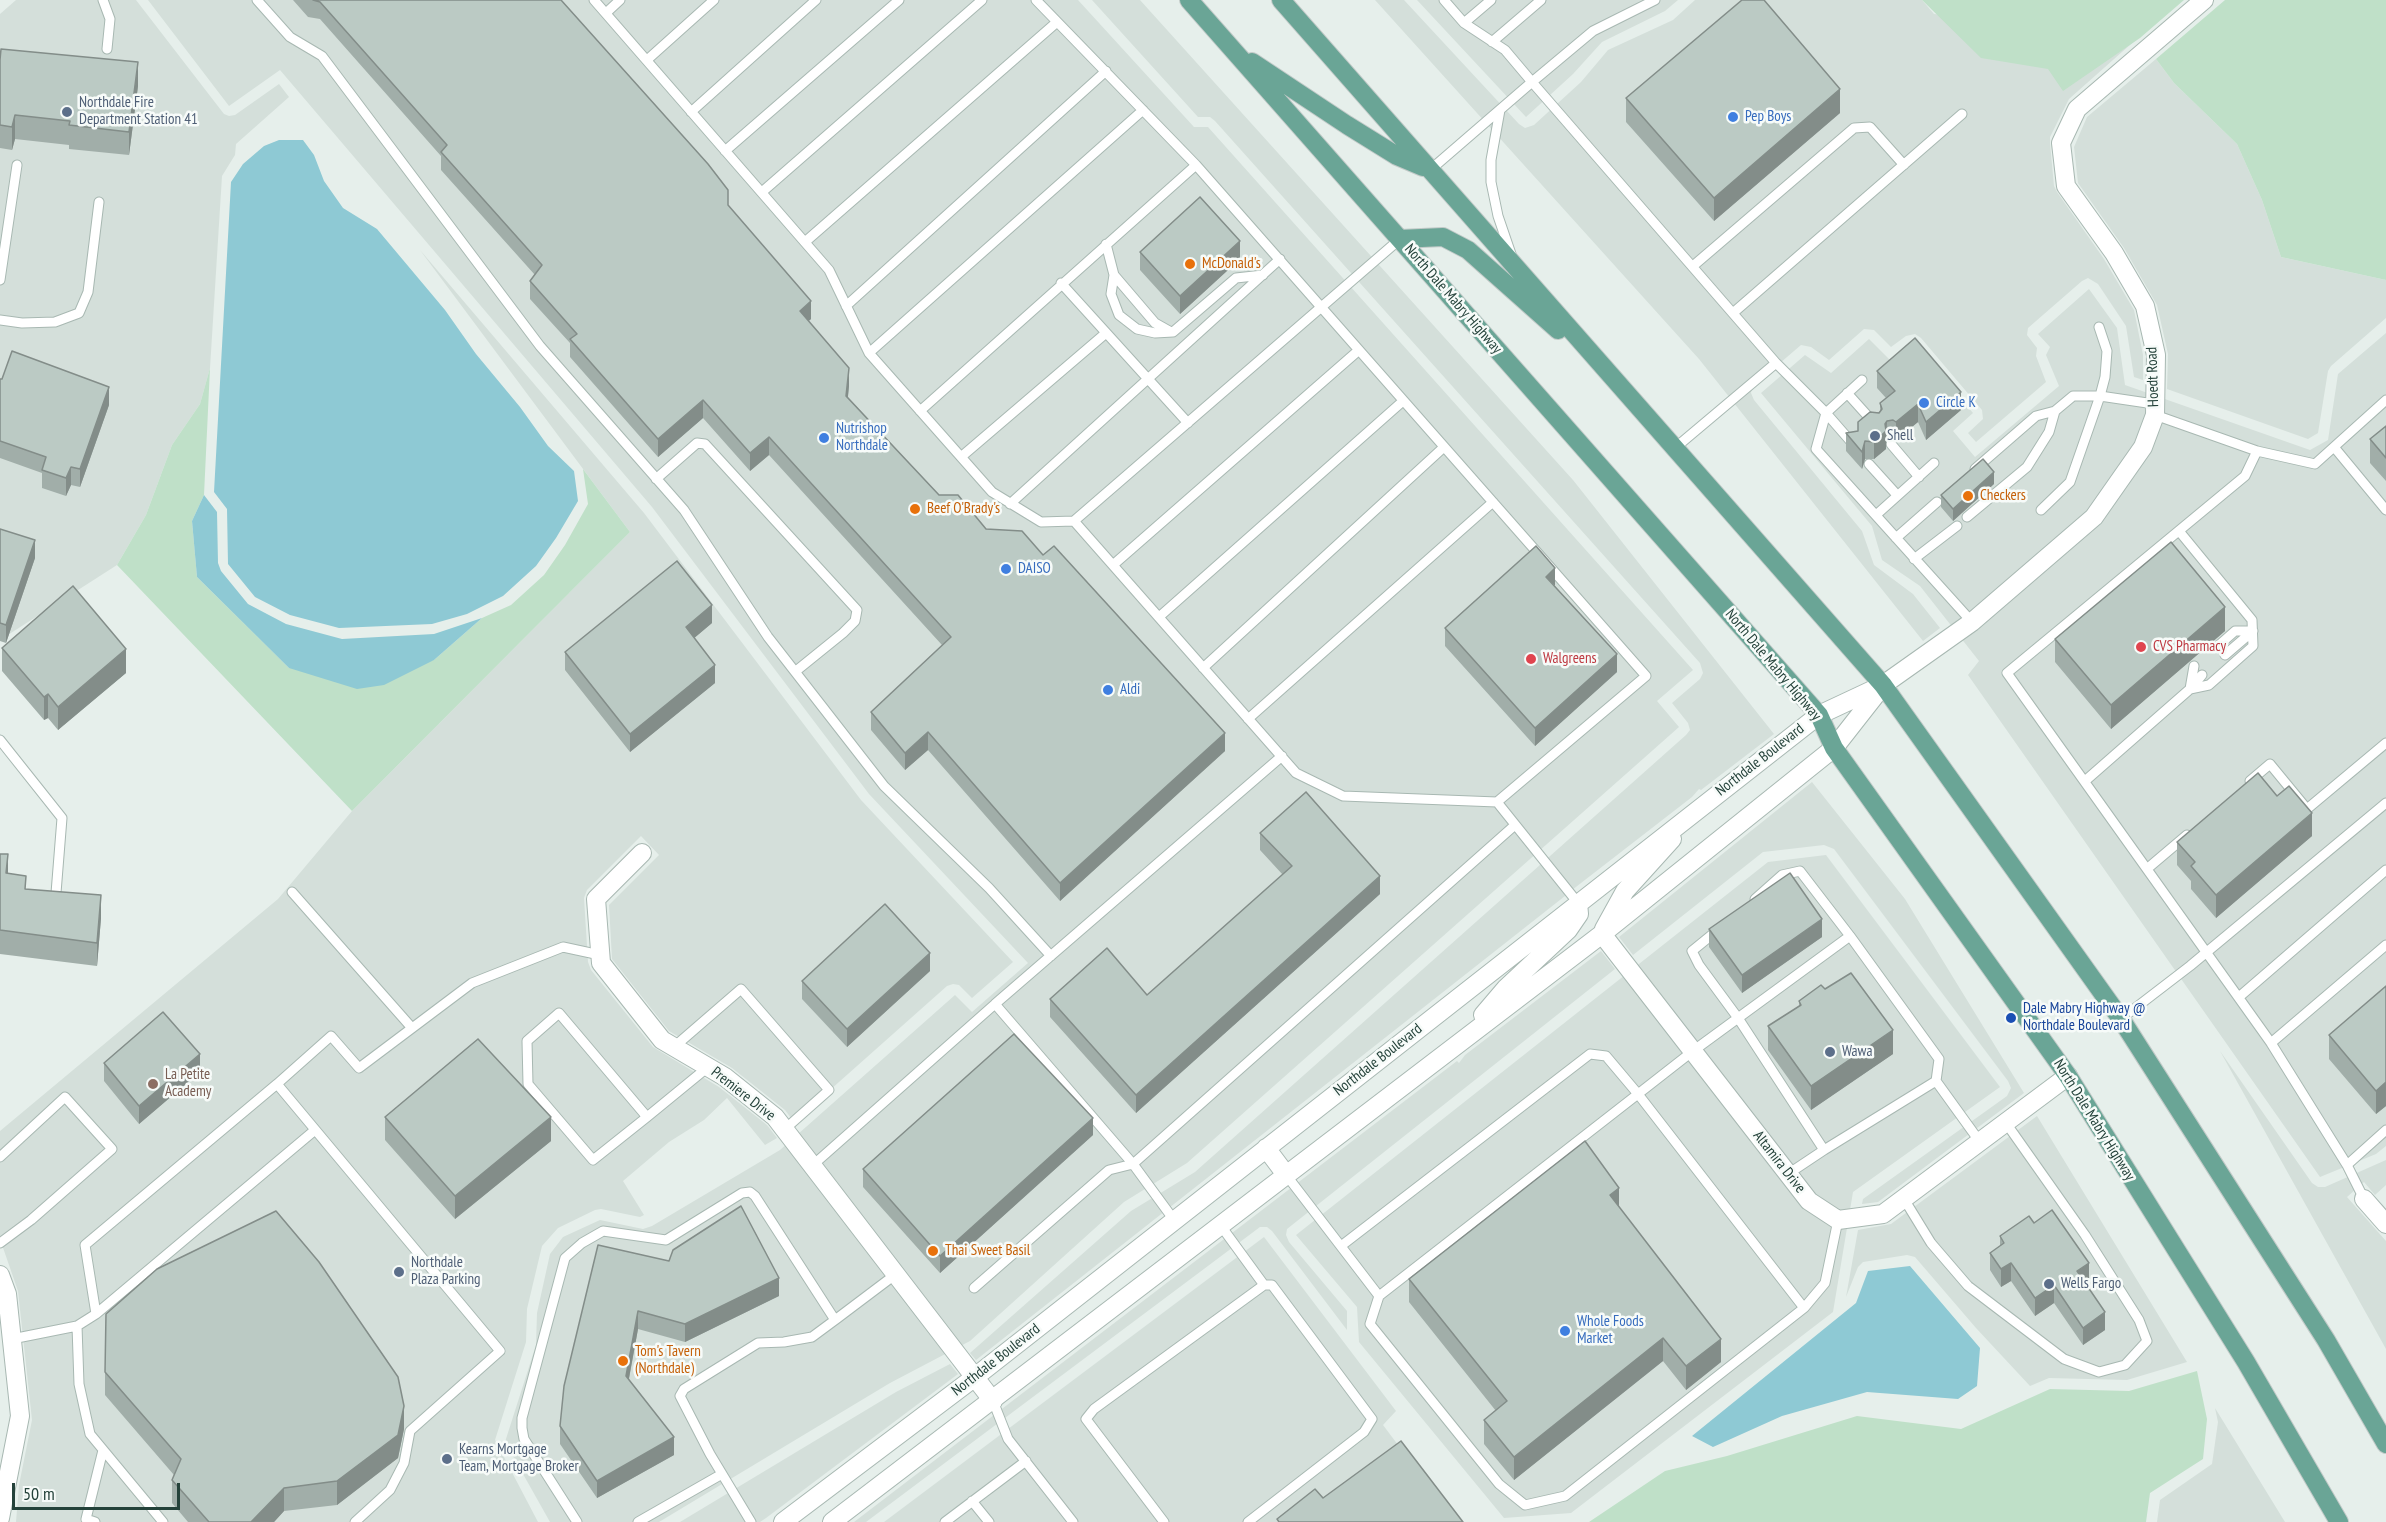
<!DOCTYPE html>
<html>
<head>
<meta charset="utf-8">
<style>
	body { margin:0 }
	#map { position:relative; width:2386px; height:1522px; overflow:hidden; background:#e6efeb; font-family:"PT Sans Narrow",sans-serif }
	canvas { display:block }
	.scale { position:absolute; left:12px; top:1483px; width:168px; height:27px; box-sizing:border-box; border:3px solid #24423a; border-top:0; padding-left:8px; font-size:18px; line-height:21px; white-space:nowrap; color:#24423a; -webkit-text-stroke:4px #f7fbf9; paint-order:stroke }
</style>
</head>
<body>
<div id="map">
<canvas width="2386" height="1522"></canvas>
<div class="scale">50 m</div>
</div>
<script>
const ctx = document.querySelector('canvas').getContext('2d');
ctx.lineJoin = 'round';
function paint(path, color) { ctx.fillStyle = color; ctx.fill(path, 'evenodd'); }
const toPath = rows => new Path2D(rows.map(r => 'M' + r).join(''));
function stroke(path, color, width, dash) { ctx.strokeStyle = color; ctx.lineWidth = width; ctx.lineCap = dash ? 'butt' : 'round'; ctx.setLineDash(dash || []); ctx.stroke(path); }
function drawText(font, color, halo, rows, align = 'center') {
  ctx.font = font + ' "PT Sans Narrow",sans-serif'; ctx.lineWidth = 5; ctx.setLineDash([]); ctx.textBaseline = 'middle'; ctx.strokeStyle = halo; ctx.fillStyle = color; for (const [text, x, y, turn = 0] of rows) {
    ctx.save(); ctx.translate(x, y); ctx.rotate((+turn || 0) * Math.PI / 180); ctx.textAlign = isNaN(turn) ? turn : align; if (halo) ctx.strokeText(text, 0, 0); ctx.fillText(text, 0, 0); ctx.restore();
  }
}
paint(toPath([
	[16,0,136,0,224,114,229,116,235,115,279,84,289,97,236,144,235,155,222,176,210,368,200,404,172,445,146,515,117,565,0,640,0,14],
	[148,0,1078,0,1194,127,1208,127,1693,670,1657,701,1679,727,1187,1163,1124,1202,970,1341,890,1383,659,1522,550,1522,505,1442,536,1345,537,1313,550,1254,563,1237,600,1220,643,1229,652,1226,780,1150,955,995,972,1012,1028,963,869,794,652,507,280,70,229,106],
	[1092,0,1140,0,1573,480,1774,734,1701,790,1699,789,1692,797,1572,890,1564,890,1565,896,976,1360,970,1353,1131,1211,1195,1172,1686,735,1690,730,1688,723,1672,703,1700,679,1703,673,1700,663,1215,121,1210,117,1198,117],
	[1375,0,1404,0,1519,124,1525,128,1534,125,1581,82,1608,50,1673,20,1695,0,1922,0,1934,14,2140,36,2069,99,2050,137,2050,143,2054,186,2057,192,2104,259,2134,310,2143,355,2143,380,2134,377,2126,326,2098,284,2088,278,2082,281,2028,328,2027,335,2037,348,2036,356,2046,382,1976,442,1968,433,1983,419,1982,410,1921,338,1915,334,1906,336,1891,347,1874,330,1864,329,1829,360,1811,347,1801,345,1752,387,1751,393,1754,400,1862,531,1874,565,1913,594,1940,628,1923,641,1699,359],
	[1417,0,1678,0,1665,11,1602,42,1573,74,1526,117],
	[2156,59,2174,83,2237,144,2262,200,2281,257,2386,280,2386,318,2331,366,2328,371,2318,433,2308,439,2167,389,2168,354,2157,305,2124,248,2078,183,2074,147,2087,117],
	[420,250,644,513,861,800,1013,962,972,998,959,985,953,984,947,986,794,1122,785,1110,732,1068,669,1031,612,959,609,905,659,855,641,836,587,890,584,898,588,962,591,970,653,1047,719,1087,767,1125,777,1138,765,1145,727,1098,704,1120,669,1142,623,1181,644,1215,640,1217,601,1209,595,1210,558,1228,542,1246,527,1309,526,1342,495,1440,538,1522,16,1522,19,1485,32,1420,18,1291,0,1239,0,1131,278,899,352,811,630,532],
	[2089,289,2117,328,2125,385,2310,450,2328,440,2338,374,2386,333,2386,1146,2376,1154,2320,1177,1968,675,1979,661,1920,586,1882,560,1872,526,1761,393,1805,355,1831,373,1869,339,1892,362,1913,344,1973,413,1953,431,1975,457,2059,386,2046,355,2050,347,2038,334],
	[1812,782,1905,899,2024,1093,1878,1202,1862,1204,1863,1199,2007,1096,2011,1088,2008,1081,1834,849,1824,845,1763,852,1633,955,1619,937],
	[1826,855,2000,1087,1853,1192,1833,1312,1571,1513,1504,1518,1359,1342,1357,1307,1296,1235,1768,862],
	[1601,951,1615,969,1287,1229,1286,1235,1289,1242,1347,1311,1347,1330,1272,1231,1267,1227,1260,1227,866,1522,854,1522,1457,1061,1459,1063,1465,1055],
	[2220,1051,2312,1183,2318,1187,2325,1187,2386,1160,2386,1185,2375,1195,2364,1182,2347,1197,2386,1241,2386,1349],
	[2037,1116,2187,1362,2127,1380,2049,1378,2030,1386,1976,1328,1915,1257,1907,1255,1863,1262,1858,1267,1846,1297,1858,1230,1891,1224],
	[1264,1237,1396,1411,1383,1425,1456,1522,884,1522],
	[950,1364,958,1374,766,1518,760,1522,680,1522,896,1392],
	[2215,1408,2285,1522,2157,1522,2160,1500,2212,1464,2218,1422]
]), '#d4dfda');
paint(toPath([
	[1922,0,2184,0,2140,38,2063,91,2048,69,1981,58],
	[2225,0,2386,0,2386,280,2281,257,2262,200,2237,144,2174,83,2156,59],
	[210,368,204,495,192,521,197,577,289,668,434,660,482,618,511,605,544,575,565,545,588,504,583,469,630,532,352,811,117,565,146,515,172,445,200,404],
	[2197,1371,2207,1419,2203,1459,2150,1493,2146,1522,1589,1522,1665,1471,1727,1456,1857,1416,1961,1429,2050,1389,2129,1391]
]), '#bfe0c8');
paint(toPath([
	[279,140,303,140,314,155,324,181,343,208,377,229,445,310,476,354,520,407,548,446,574,471,578,501,556,538,536,566,503,596,467,614,432,624,339,628,290,615,255,597,228,564,227,509,214,492,231,182,243,164,264,146],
	[204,495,217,512,218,563,221,571,248,604,286,624,342,639,434,634,482,618,434,660,384,685,357,689,289,668,197,577,192,521],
	[1910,1266,1980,1348,1977,1386,1958,1399,1867,1392,1782,1416,1713,1447,1692,1436,1856,1303,1868,1271]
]), '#8ec9d4');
const service = toPath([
	[103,0,110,19,107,49],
	[257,0,290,37,322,56,540,346,684,510,768,637,884,786,989,888,1051,956],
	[594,0,829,270,869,353,992,492,1041,522,1074,521],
	[1036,0,1196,165,1646,676,1497,802],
	[1655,0,1593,31,1532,82,1776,363],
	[606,13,620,0],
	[1464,23,1491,0],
	[1492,42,1541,0],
	[647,60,714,0],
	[1500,110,1491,160,1491,182,1498,216,1511,254],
	[691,112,816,0],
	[725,151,899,0],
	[1429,171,1532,82,1505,50,1464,23,1444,0],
	[762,192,982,0],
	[1400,239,1074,521,1296,773,1343,796,1497,802,1578,903],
	[805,242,1057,22],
	[1106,244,1114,275,1111,294,1119,315,1137,329,1155,333,1173,332,1236,278,1263,275],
	[1693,266,1854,128,1870,127,1904,165],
	[1114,275,1155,323,1171,332],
	[0,280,17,165],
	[1061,283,1188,423],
	[846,306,1106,71],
	[1733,313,1962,114],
	[0,320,22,323,55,322,79,313,88,292,99,202],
	[869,353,1143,110],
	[1847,393,1874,423],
	[920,411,1196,165],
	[2155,415,2257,451,2315,464,2386,400],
	[1853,444,1826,413,1862,380],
	[1891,444,1919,477],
	[2334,447,2386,510],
	[1675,448,1776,363,1826,413,1816,449,1972,622],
	[2257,451,2245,476,2007,673,2271,1043,2347,1165,2364,1199],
	[961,457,1106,333],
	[1869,464,1897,495],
	[1975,469,2036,416,2055,411],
	[656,479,697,443,705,444,857,610,855,621,843,633,796,671],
	[1010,504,1280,259],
	[2041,510,2070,482,2100,396,2105,377,2107,351,2099,327],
	[1876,515,1934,463],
	[1967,517,2027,467,2049,432,2055,411,2073,396,2100,396,2154,404],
	[1896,538,1937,502],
	[1914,559,1957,526],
	[1113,565,1359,350],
	[1159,617,1403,401],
	[2218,646,2235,631,2253,631],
	[2225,655,2253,631],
	[1203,668,1444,447],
	[2190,689,2194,666],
	[2190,689,2202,675],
	[1248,719,1493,502],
	[0,740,62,818,56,893],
	[2085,781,2190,689,2209,685,2253,646,2252,620,2179,531],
	[2250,781,2270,764,2307,809,2386,743],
	[2148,868,2187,835],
	[292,892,412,1028],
	[1755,899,1782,875,1800,871,1850,936,1693,1051,1638,1094,1804,1308,1825,1283,1838,1220],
	[1719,929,1692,951,1699,965,1738,1018,1824,1150,1936,1081,1980,1142],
	[1850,936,1939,1059,1936,1081],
	[2239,997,2386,870],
	[995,1004,1282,756],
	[2121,1019,2190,966,2386,803],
	[2271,1043,2386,945],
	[674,1047,741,989,829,1090,785,1129],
	[277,1084,331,1036,359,1068,472,983,563,947,600,955],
	[647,1117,559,1013,527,1041,528,1084,593,1160,647,1117,708,1067],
	[0,1157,65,1097,112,1149,31,1220,0,1243],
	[813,1165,995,1004,1133,1164,1109,1170,974,1288],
	[2347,1165,2386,1130],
	[1788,1174,1824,1150],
	[1287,1176,1379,1296,1370,1324,1499,1484,1525,1505,1565,1496,1804,1308],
	[1904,1199,1931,1243,1968,1286,2064,1359,2099,1372,2125,1365,2147,1341,2139,1320,2085,1235,2006,1123],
	[1174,1220,1133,1164,1515,825],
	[1221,1226,1264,1285],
	[1341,1246,1590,1054,1606,1056,1638,1094,1379,1296],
	[96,1314,315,1130],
	[835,1320,896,1274],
	[77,1326,79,1384,90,1434,163,1522],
	[12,1339,77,1326,96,1314,85,1245,277,1084,500,1351,410,1431,404,1463,390,1490,355,1522],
	[993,1401,1008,1439,1073,1522],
	[972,1501,989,1522],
	[95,1522,86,1519,103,1450],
	[577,1522,524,1439,522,1428,522,1418,565,1258,582,1243,603,1231,666,1240,742,1193,750,1192,755,1196,835,1320,812,1337,784,1342,758,1343,684,1389,680,1396,710,1454,751,1522],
	[638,1522,722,1474],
	[945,1522,1026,1461],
	[1164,1522,1086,1419,1094,1409,1264,1285,1272,1285,1372,1419,1364,1432,1248,1522]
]);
const minor = toPath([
	[1883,685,1972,622,2094,517,2143,447,2155,415,2156,355,2145,306,2114,253,2066,186,2061,143,2077,109,2204,0],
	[642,853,596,899,601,963,662,1040,725,1077,775,1117,993,1401],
	[1602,934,1809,1201,1838,1220,1883,1214,2068,1076],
	[2364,1199,2386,1224]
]);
const tertiary = toPath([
	[1604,929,1625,891,1672,839],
	[1483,1015,1506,988,1568,930,1579,914,1578,903],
	[1266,1148,1287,1176],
	[0,1275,7,1294,20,1416,0,1518],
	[783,1522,975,1377,1819,715,1883,685],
	[832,1522,1602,934,1834,748,1881,688]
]);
const primary = toPath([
	[1189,0,1819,715,1834,748,2068,1076,2246,1362,2339,1522],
	[1281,0,1883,685,2121,1019,2326,1340,2386,1444],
	[1252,62,1347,125,1397,156,1423,167],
	[1400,239,1443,237,1468,250,1558,330]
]);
stroke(service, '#a8b8b2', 11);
stroke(minor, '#a8b8b2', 20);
stroke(tertiary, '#a8b8b2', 20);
stroke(primary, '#c2cac8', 20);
stroke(service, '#fff', 9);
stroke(minor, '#fff', 18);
stroke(tertiary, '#fff', 18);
stroke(primary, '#6aa596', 18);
paint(toPath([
	[293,0,561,0,728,205,811,319,808,321,849,386,848,397,939,495,986,529,1043,555,1225,751,1060,901,928,750,905,770,871,730,871,712,942,645,769,455,750,471,703,418,658,457,570,357,570,343,530,299,530,281,535,275,441,170,441,156,320,19,308,17],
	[0,60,138,86,129,155,69,149,69,145,15,139,12,150,0,148],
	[1626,98,1840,113,1714,221,1626,122],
	[1140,252,1240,259,1180,314,1140,270],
	[1877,371,1961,410,1926,440,1918,422,1896,440,1893,438,1887,439,1886,440,1886,449,1874,459,1865,459,1862,469,1846,451,1846,433,1858,431,1880,411,1880,403,1886,398,1877,388],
	[0,379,109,405,80,487,71,485,66,496,42,488,42,473,0,458],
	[2386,426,2386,481,2370,463,2370,439],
	[1994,484,1953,521,1941,507,1941,495],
	[0,529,35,558,6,643,0,641],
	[1555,586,1617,672,1535,746,1445,646,1445,628],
	[712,623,694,638,715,683,630,752,565,670,565,652],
	[2225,631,2111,729,2055,662,2055,639],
	[2,648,126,673,58,730,48,718,44,720,2,671],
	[1260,833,1380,894,1136,1113,1050,1017,1050,999,1147,995,1283,875,1260,850],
	[2312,836,2216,918,2191,889,2191,881,2177,865,2177,842],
	[0,854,8,874,26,889,101,918,97,966,0,954],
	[1709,929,1822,937,1742,993,1709,947],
	[930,971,847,1047,802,999,802,981],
	[2386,986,2386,1106,2376,1114,2329,1059,2329,1035],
	[1825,989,1893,1054,1811,1110,1768,1050,1768,1026,1799,1007,1799,1001],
	[104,1063,200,1072,139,1124,104,1081],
	[385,1117,551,1141,455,1219,385,1140],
	[1093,1135,940,1273,863,1187,863,1169],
	[1619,1207,1721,1362,1686,1390,1663,1361,1514,1480,1484,1444,1484,1420,1496,1411,1409,1302,1409,1279],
	[2034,1223,2089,1281,2085,1283,2105,1330,2083,1345,2054,1303,2035,1316,2011,1281,2001,1287,1990,1270,1990,1253,2000,1246,2000,1236],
	[598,1245,779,1296,685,1342,638,1329,629,1379,674,1455,597,1498,560,1444,560,1426],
	[105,1372,404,1429,398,1458,337,1505,284,1511,274,1522,188,1522,172,1503,172,1480,174,1475,105,1395]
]), '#a1aea9');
paint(toPath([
	[138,62,138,86,129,155,129,132],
	[1840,89,1840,113,1714,221,1714,198],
	[15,115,15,139,12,150,12,127],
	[1240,241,1240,259,1180,314,1180,296],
	[811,301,811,319,800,329,800,311],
	[849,368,849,386,846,413,846,396],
	[109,387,109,405,80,487,80,469],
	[1961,392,1961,410,1926,440,1926,422],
	[703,400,703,418,658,457,658,439],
	[1918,404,1918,422,1896,440,1896,422],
	[1887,421,1886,449,1874,459,1874,442],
	[769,437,769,455,750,471,750,453],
	[1865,441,1865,459,1862,469,1862,452],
	[71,467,71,485,66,496,66,478],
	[1994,472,1994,484,1953,521,1953,509],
	[35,540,35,558,6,643,6,625],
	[1555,568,1555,586,1546,577],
	[712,605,712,623,686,645,686,627],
	[2225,607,2225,631,2111,729,2111,705],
	[126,649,126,673,58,730,58,707],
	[1617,654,1617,672,1535,746,1535,728],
	[715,665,715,683,630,752,630,734],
	[48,694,48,718,44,720,44,697],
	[928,732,928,750,905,770,905,753],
	[1225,733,1225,751,1060,901,1060,883],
	[2312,813,2312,836,2216,918,2216,895],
	[8,854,8,878,6,873],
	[1380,876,1380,894,1136,1113,1136,1095],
	[101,895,101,918,97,966,97,943],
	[1822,919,1822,937,1742,993,1742,975],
	[930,953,930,971,847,1047,847,1029],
	[1893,1030,1893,1054,1811,1110,1811,1086],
	[200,1054,200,1072,139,1124,139,1106],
	[2386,1082,2386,1106,2376,1114,2376,1091],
	[551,1117,551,1141,455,1219,455,1196],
	[1093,1118,1093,1135,940,1273,940,1256],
	[1619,1188,1619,1211,1610,1195],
	[2011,1263,2011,1281,2001,1287,2001,1269],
	[2089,1263,2089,1281,2077,1289,2077,1271],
	[779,1278,779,1296,685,1342,685,1324],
	[2054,1285,2054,1303,2035,1316,2035,1298],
	[638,1311,638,1329,626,1394,626,1376],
	[2105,1312,2105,1330,2083,1345,2083,1328],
	[1663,1338,1663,1361,1514,1480,1514,1457],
	[1721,1339,1721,1362,1686,1390,1686,1366],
	[404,1406,404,1429,398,1458,337,1505,337,1481],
	[674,1437,674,1455,597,1498,597,1481],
	[284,1488,284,1511,274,1522,251,1522]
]), '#838d89');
const building = toPath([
	[313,0,561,0,708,164,728,190,728,205,811,301,800,311,849,368,846,396,939,495,958,495,986,529,1022,531,1043,555,1054,546,1225,733,1060,883,928,732,905,753,871,712,951,637,769,437,750,453,703,400,658,439,570,339,577,334,530,281,542,265,441,152,447,145,320,2,313,0],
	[1742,0,1764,0,1840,89,1714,198,1626,98,1742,0],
	[1,49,138,62,129,132,69,125,70,121,15,115,12,127,0,125,0,60,1,49],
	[1200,197,1240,241,1180,296,1140,252,1200,197],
	[1915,338,1961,392,1926,422,1918,404,1896,422,1893,420,1887,421,1885,424,1886,431,1874,442,1865,441,1862,452,1846,433,1858,431,1858,422,1870,412,1879,413,1882,409,1880,403,1895,391,1877,371,1915,338],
	[12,351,109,387,80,469,71,467,66,478,42,470,46,457,0,441,0,379,2,379,12,351],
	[2386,426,2386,458,2370,439,2386,426],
	[1983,459,1994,472,1953,509,1941,495,1983,459],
	[0,529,35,540,6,625,0,623,0,529],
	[2171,542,2225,607,2111,705,2055,639,2171,542],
	[1536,546,1555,568,1546,577,1617,654,1535,728,1445,628,1536,546],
	[677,561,712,605,686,627,715,665,630,734,565,652,677,561],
	[73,586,126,649,58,707,48,694,44,697,2,648,73,586],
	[2258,773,2277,796,2289,786,2312,813,2216,895,2191,866,2195,862,2177,842,2258,773],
	[1306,792,1380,876,1136,1095,1050,999,1107,948,1147,995,1292,866,1260,833,1306,792],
	[0,854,8,854,6,873,26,876,25,889,101,895,97,943,0,930,0,854],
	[1790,873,1822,919,1742,975,1709,929,1790,873],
	[885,904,930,953,847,1029,802,981,885,904],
	[1851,973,1893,1030,1811,1086,1768,1026,1801,1005,1799,1001,1821,985,1825,989,1851,973],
	[2386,986,2386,1082,2376,1091,2329,1035,2386,986],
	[163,1012,200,1054,139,1106,104,1063,163,1012],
	[1014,1034,1093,1118,940,1256,863,1169,1014,1034],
	[478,1039,551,1117,455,1196,385,1117,478,1039],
	[1585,1141,1619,1188,1610,1195,1721,1339,1686,1366,1663,1338,1514,1457,1484,1420,1507,1401,1409,1279,1585,1141],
	[741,1206,779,1278,685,1324,638,1311,626,1376,674,1437,597,1481,560,1426,564,1386,598,1245,669,1261,673,1250,741,1206],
	[2052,1210,2089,1263,2077,1271,2105,1312,2083,1328,2054,1285,2035,1298,2011,1263,2001,1269,1990,1253,2004,1243,2000,1236,2029,1216,2034,1223,2052,1210],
	[276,1211,319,1262,398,1377,404,1406,398,1435,337,1481,284,1488,251,1522,209,1522,172,1480,181,1459,105,1372,106,1314,157,1269,276,1211],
	[1401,1441,1463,1522,1279,1522,1277,1519,1315,1489,1323,1498,1401,1441]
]);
paint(building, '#bbcac4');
stroke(building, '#838d89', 1.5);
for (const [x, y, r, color] of [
	[67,112,6,"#5c6f8a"],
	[1733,117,6,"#3f7fe0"],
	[1190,264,6,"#e8710a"],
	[1924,403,6,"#3f7fe0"],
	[1875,436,6,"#5c6f8a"],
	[824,438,6,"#3f7fe0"],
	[1968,496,6,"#e8710a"],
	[915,509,6,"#e8710a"],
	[1006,569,6,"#3f7fe0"],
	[2141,647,6,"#e0444e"],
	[1531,659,6,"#e0444e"],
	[1108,690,6,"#3f7fe0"],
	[2011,1018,6,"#1a4fb4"],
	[1830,1052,6,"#5c6f8a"],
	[153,1084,6,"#8d6e63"],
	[933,1251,6,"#e8710a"],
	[399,1272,6,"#5c6f8a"],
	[2049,1284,6,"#5c6f8a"],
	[1565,1331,6,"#3f7fe0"],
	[623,1361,6,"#e8710a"],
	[447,1459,6,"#5c6f8a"]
]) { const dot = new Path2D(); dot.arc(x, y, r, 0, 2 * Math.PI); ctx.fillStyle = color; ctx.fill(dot); stroke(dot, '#f7fbf9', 2); }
drawText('15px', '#4e5e75', '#f7fbf9', [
	["Northdale Fire",79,103],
	["Department Station 41",79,120],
	["Shell",1887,436],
	["Wawa",1842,1052],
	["Northdale",411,1263],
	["Plaza Parking",411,1280],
	["Wells Fargo",2061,1284],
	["Kearns Mortgage",459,1450],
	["Team, Mortgage Broker",459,1467]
], 'left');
drawText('15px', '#366cbe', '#f7fbf9', [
	["Pep Boys",1745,117],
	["Circle K",1936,403],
	["Nutrishop",836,429],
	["Northdale",836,446],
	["DAISO",1018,569],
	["Aldi",1120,690],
	["Whole Foods",1577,1322],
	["Market",1577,1339]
], 'left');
drawText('15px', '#c56008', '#f7fbf9', [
	["McDonald's",1202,264],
	["Checkers",1980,496],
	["Beef O'Brady's",927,509],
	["Thai Sweet Basil",945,1251],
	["Tom's Tavern",635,1352],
	["(Northdale)",635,1369]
], 'left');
drawText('15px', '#24423a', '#f7fbf9', [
	["North Dale Mabry Highway",1453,299,49],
	["Hoedt Road",2153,377,-92],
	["North Dale Mabry Highway",1773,665,50],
	["Northdale Boulevard",1760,760,-38],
	["Northdale Boulevard",1378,1060,-38],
	["Premiere Drive",743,1094,38],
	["North Dale Mabry Highway",2094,1120,58],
	["Altamira Drive",1779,1162,52],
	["Northdale Boulevard",996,1360,-38]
]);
drawText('15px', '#be3a42', '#f7fbf9', [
	["CVS Pharmacy",2153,647],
	["Walgreens",1543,659]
], 'left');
drawText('15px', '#164399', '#f7fbf9', [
	["Dale Mabry Highway @",2023,1009],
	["Northdale Boulevard",2023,1026]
], 'left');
drawText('15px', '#785e54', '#f7fbf9', [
	["La Petite",165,1075],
	["Academy",165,1092]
], 'left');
</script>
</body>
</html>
